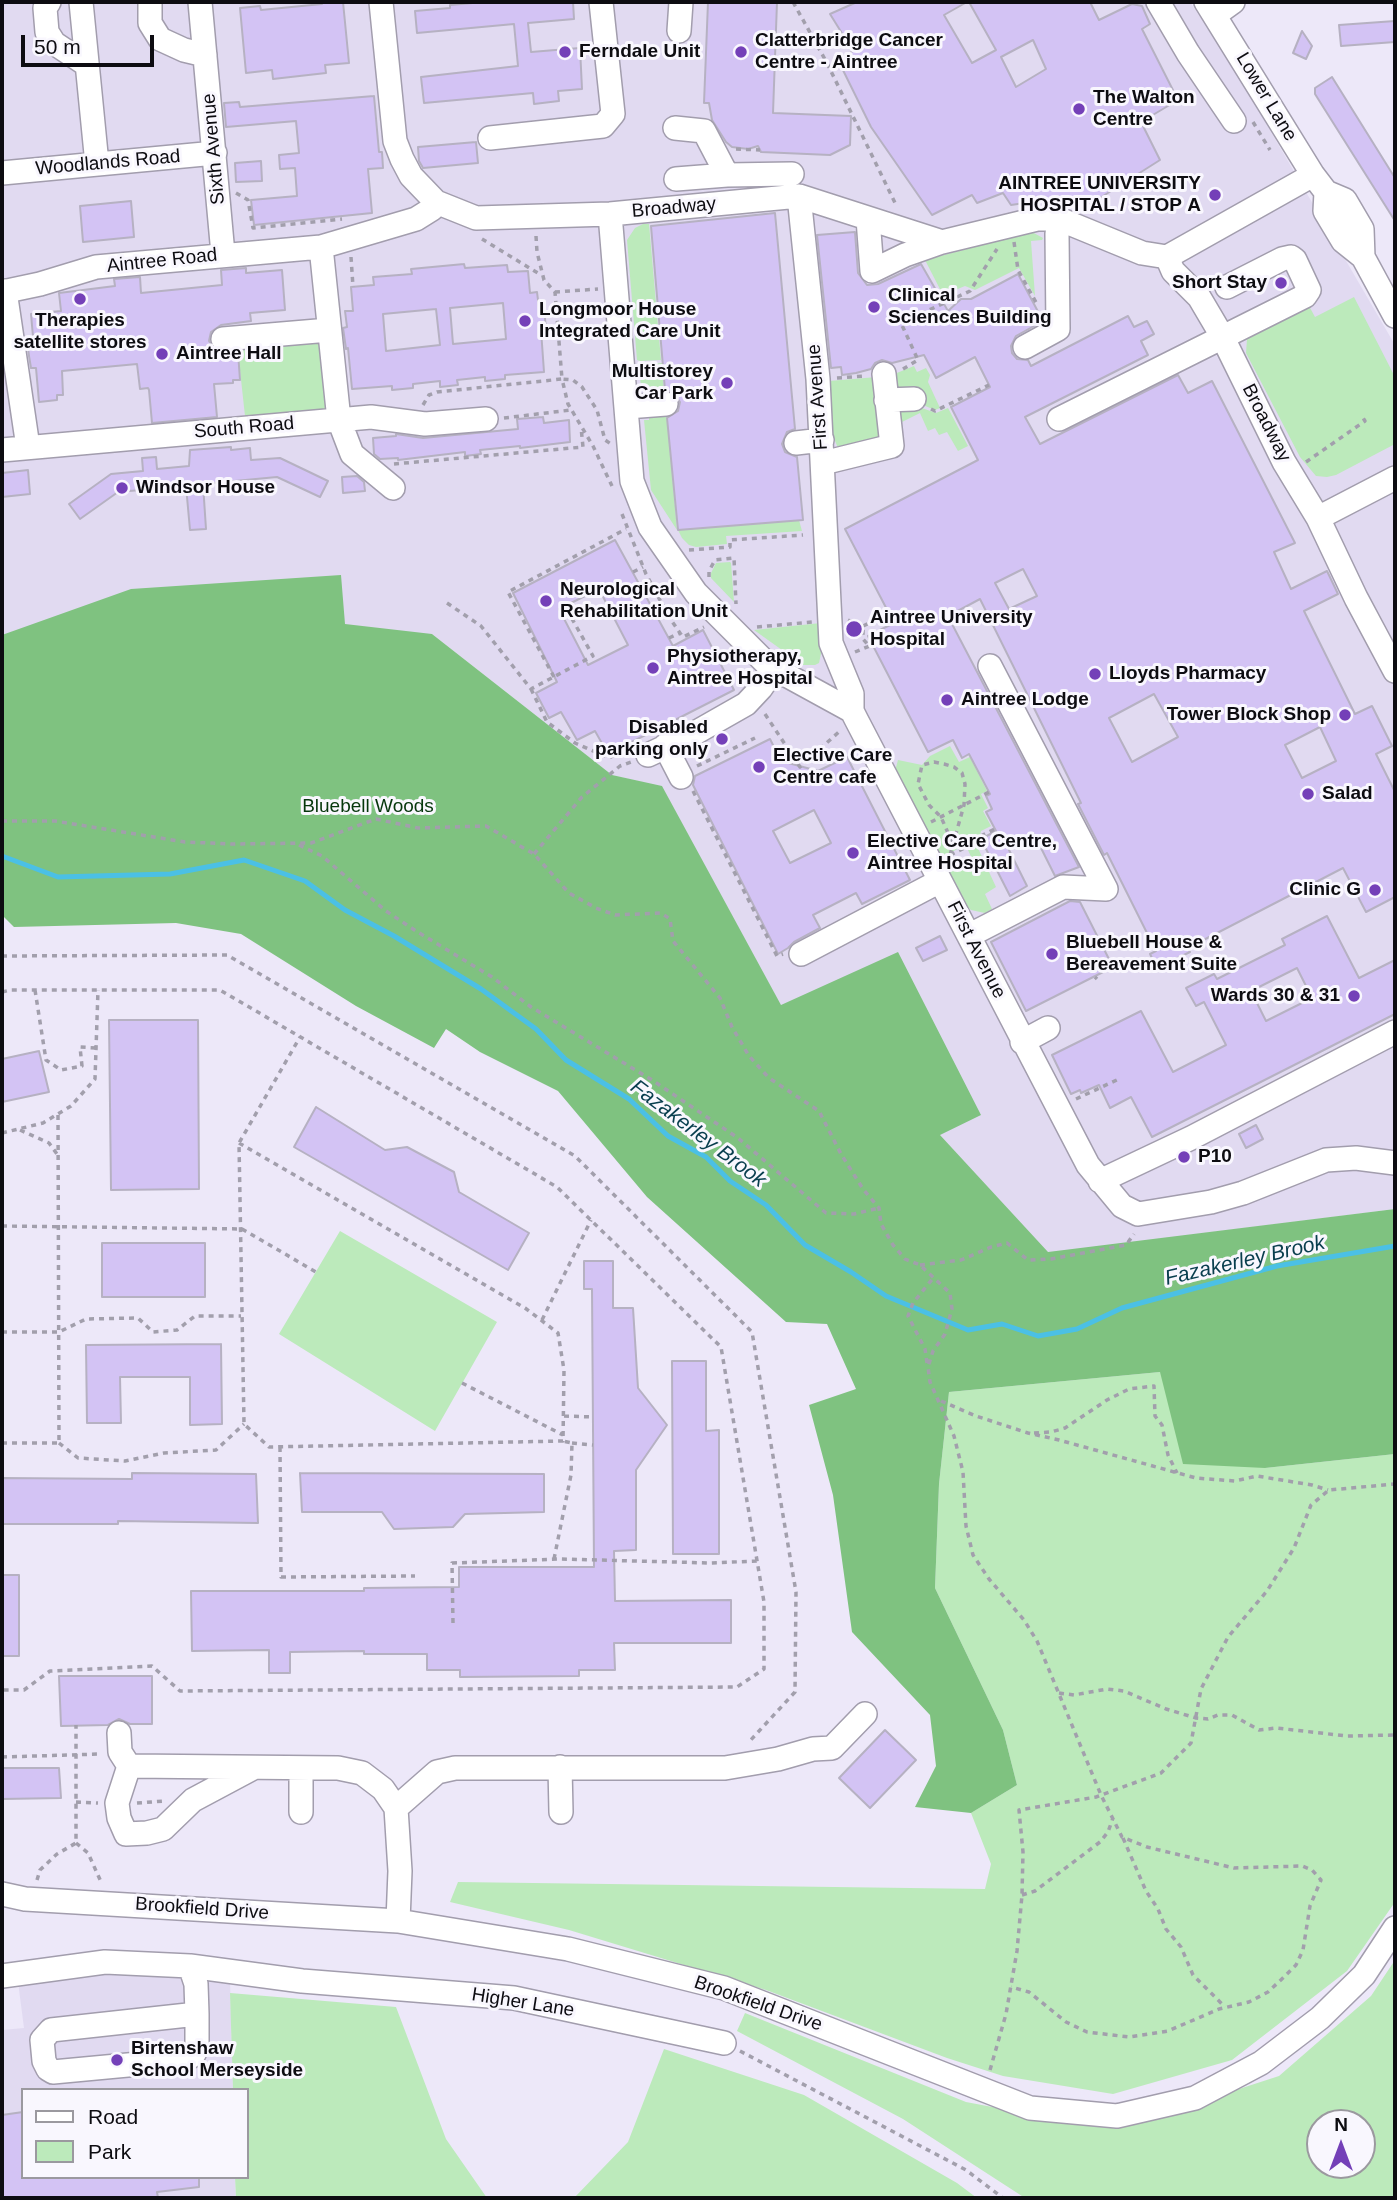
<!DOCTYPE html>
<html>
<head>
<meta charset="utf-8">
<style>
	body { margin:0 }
	#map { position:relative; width:1397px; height:2200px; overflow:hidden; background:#ede8f9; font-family:Helvetica,sans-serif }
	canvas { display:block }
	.frame { position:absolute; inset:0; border:4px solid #0d0c11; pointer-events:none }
	.legend { position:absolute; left:21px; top:2088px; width:228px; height:91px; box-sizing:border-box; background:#f9f7fe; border:2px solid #9b999f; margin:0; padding:9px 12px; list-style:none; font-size:21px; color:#0d0c11 }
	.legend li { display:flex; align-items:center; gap:14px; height:35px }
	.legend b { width:35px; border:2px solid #9b999f }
	.north { position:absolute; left:1306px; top:2109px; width:70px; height:70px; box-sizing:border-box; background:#f9f7fe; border:2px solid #9b999f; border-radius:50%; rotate:0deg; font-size:19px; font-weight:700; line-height:28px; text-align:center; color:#0d0c11 }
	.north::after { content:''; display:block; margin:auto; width:24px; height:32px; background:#7440b8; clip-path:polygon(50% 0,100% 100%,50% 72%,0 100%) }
	.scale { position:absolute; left:21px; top:35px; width:133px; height:32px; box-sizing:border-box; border:4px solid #0d0c11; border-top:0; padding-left:9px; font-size:21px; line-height:24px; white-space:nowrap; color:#0d0c11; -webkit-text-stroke:5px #f9f7fe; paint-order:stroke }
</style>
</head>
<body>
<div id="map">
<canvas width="1397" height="2200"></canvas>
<div class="frame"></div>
<ul class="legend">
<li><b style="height:9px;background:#fff"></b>Road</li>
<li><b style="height:19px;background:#bceabb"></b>Park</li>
</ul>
<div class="north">N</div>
<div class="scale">50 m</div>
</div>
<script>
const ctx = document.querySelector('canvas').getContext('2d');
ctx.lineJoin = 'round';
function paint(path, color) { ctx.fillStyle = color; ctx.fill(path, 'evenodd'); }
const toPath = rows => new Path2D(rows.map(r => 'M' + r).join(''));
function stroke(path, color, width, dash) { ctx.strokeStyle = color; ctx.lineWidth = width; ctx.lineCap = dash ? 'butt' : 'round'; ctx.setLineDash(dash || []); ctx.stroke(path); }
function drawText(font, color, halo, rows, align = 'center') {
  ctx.font = font + ' Helvetica,sans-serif'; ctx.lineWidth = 6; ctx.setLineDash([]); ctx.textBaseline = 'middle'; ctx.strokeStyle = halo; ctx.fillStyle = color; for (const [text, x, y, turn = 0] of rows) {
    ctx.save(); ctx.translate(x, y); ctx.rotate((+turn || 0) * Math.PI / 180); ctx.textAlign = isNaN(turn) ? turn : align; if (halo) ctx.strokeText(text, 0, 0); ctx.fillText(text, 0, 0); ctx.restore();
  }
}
paint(toPath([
	[2,2,1190,2,1228,58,1395,345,1395,1209,1048,1253,857,1045,798,1037,662,787,612,775,432,634,2,689],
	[104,1971,230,1980,233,2090,23,2090,23,2177,235,2177,236,2198,2,2198,2,2030,24,2028,18,1982]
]), '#e1daf1');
paint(toPath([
	[643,224,649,224,661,360,640,361,637,360,627,240,635,228],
	[1032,232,1043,238,1042,240,1031,241,1035,296,1019,268,975,290,965,286,943,295,925,260],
	[1354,297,1395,377,1395,444,1336,475,1327,477,1316,476,1300,457,1246,353,1247,339,1309,306,1315,317],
	[320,335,329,406,322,412,249,421,245,416,237,343],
	[662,363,664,392,647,395,647,390,641,387,639,367,640,365],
	[914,366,917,372,926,368,930,375,928,382,940,408,935,410,918,403,905,392,894,387,887,377],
	[877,377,882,432,879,438,838,448,833,436,829,381],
	[919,407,936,413,948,408,968,446,958,451,947,432,939,435,935,428,928,431,920,413,894,426,896,411],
	[667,414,677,530,651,490,644,420,649,420,649,416],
	[799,520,802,531,726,536,727,544,696,547,689,545,682,538,678,530],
	[730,562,731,563,734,602,711,578,711,573,716,563],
	[821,623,822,649,819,663,815,665,803,665,754,630],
	[950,746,959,762,970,757,987,791,981,794,988,808,983,811,991,826,981,831,980,836,945,856,936,854,895,771,898,760,922,765,930,756],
	[977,846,996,887,985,894,992,909,985,913,971,910,960,900,947,873,973,861,968,850],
	[340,1231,497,1322,435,1431,279,1334],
	[1160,1372,1265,1468,1395,1454,1395,1902,1347,1971,1232,2060,1113,2094,1003,2076,947,2058,766,1990,569,1930,450,1902,458,1882,985,1889,991,1864,971,1813,1017,1785,1003,1730,935,1588,939,1484,949,1392],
	[1395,1960,1395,2198,1025,2198,903,2119,737,2031,745,2013,966,2102,1066,2121,1159,2115,1279,2076,1371,1996],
	[1320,2123,1362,2123,1362,2165,1320,2165],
	[230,1993,396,2007,446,2139,487,2198,236,2198,235,2177,247,2177,247,2090,233,2090],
	[664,2049,804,2095,957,2183,977,2198,574,2198,628,2142]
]), '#bceabb');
paint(toPath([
	[341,575,345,624,432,634,612,775,662,786,781,1005,898,952,981,1115,940,1135,1048,1252,1395,1209,1395,1454,1265,1468,1183,1464,1160,1372,949,1392,939,1484,935,1588,1003,1730,1017,1785,971,1813,915,1807,936,1766,930,1715,852,1632,833,1495,809,1405,856,1389,827,1324,786,1322,647,1197,558,1091,480,1052,446,1029,434,1048,356,1006,241,934,176,923,14,927,2,915,2,635,131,589]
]), '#7fc280');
stroke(toPath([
	[2,856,58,877,170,874,244,860,305,881,345,910,394,936,481,989,536,1029,566,1060,629,1099,668,1136,706,1157,730,1181,766,1205,805,1245,851,1272,886,1296,968,1330,1002,1324,1038,1336,1077,1329,1122,1308,1277,1266,1395,1246]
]), '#4bc0e5', 5);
const building = toPath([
	[322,2,343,2,349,63,325,65,326,73,273,79,272,70,246,73,240,8,260,6,261,10,322,4,322,2],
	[484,2,573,2,574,19,528,23,531,52,580,48,582,89,558,91,559,101,534,104,533,93,424,103,421,77,518,66,514,24,417,33,415,11,450,8,450,5,484,2],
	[708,2,777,2,773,113,851,116,850,145,830,155,761,152,758,146,748,149,732,147,726,142,712,120,709,103,704,103,708,2],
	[857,2,967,2,944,15,972,63,996,50,969,2,1090,2,1099,20,1132,4,1142,6,1150,24,1142,29,1178,100,1141,122,1160,160,1081,210,1051,199,1011,205,1003,193,977,203,972,195,932,215,871,127,838,60,853,51,830,14,857,2],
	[1033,40,1046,69,1016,87,1001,57,1033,40],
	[1395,21,1395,42,1341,46,1339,25,1395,21],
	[1302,31,1312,46,1306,59,1293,53,1302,31],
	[1332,77,1395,178,1395,221,1315,94,1315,88,1332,77],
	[374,96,379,152,382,152,383,168,368,169,372,213,254,225,251,200,297,196,295,168,280,169,279,155,299,153,296,121,226,127,224,103,239,102,240,107,374,96],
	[476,142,478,163,423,168,419,161,418,147,476,142],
	[261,161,262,181,236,182,235,163,261,161],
	[131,201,134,237,83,242,80,206,131,201],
	[775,213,795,429,787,432,782,444,785,452,797,457,803,520,678,530,667,418,678,411,680,402,673,392,665,390,651,226,775,213],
	[855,232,858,273,867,285,878,284,921,264,948,311,961,299,971,299,1018,274,1043,321,1016,336,1011,346,1012,353,1017,359,1028,360,1031,366,1128,316,1134,327,1147,321,1154,334,1141,341,1148,355,1025,417,1040,444,1178,375,1188,393,1212,381,1295,543,1274,552,1291,589,1327,571,1338,594,1304,611,1355,714,1372,706,1392,746,1376,754,1395,792,1395,897,1366,912,1343,868,1188,948,1190,952,1157,968,1150,954,1156,951,1107,853,1104,855,1078,804,1081,803,980,599,952,614,958,625,952,624,1079,867,1055,876,1034,834,1008,848,1027,886,1010,896,981,839,996,831,986,812,992,809,986,796,990,794,969,754,962,758,953,740,928,752,868,636,894,623,845,529,978,460,951,407,990,387,975,357,936,378,924,355,892,363,882,360,875,363,871,369,856,373,842,375,841,367,831,368,817,235,855,232],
	[1023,569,1037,596,1009,609,995,583,1023,569],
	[1154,694,1178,737,1132,762,1109,718,1154,694],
	[1320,727,1336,761,1302,778,1285,745,1320,727],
	[464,264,465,268,507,265,508,272,528,271,530,293,537,292,539,308,544,308,546,329,541,330,544,372,505,375,505,379,485,381,485,377,457,380,458,385,440,387,440,381,413,384,413,388,392,390,392,386,352,389,348,348,346,349,343,328,347,327,345,311,353,311,351,287,374,285,373,277,412,274,411,269,464,264],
	[503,303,506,339,453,344,450,308,503,303],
	[436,309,440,345,386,351,383,314,436,309],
	[246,268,246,273,282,270,285,310,250,313,251,321,221,325,211,332,209,341,216,351,238,352,240,380,233,380,233,383,214,384,217,417,152,423,149,390,148,388,140,389,137,364,62,371,63,395,57,395,57,400,39,402,36,368,31,368,29,356,28,348,34,348,31,314,61,311,59,293,115,286,114,279,140,277,141,293,222,285,221,270,246,268],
	[543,417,544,423,569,420,570,442,520,448,520,446,480,450,481,454,465,456,465,452,398,460,398,458,380,459,374,454,373,438,396,436,396,434,423,438,518,429,517,419,543,417],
	[231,447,231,450,250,448,251,460,280,458,328,481,320,497,277,477,203,484,206,529,190,530,186,486,118,492,80,519,69,504,111,474,143,471,142,458,156,457,157,469,189,466,190,450,231,447],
	[28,470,30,494,2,497,2,473,28,470],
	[357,476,364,482,365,491,343,493,342,477,357,476],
	[615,540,673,646,703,630,734,690,608,754,595,731,577,740,561,712,549,718,536,693,557,682,513,593,615,540],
	[599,589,628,645,588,665,559,609,599,589],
	[770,739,781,761,818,771,847,757,910,880,862,904,856,893,813,915,820,928,794,942,788,948,778,954,693,785,695,776,770,739],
	[814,810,831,843,790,863,773,831,814,810],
	[1070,901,1080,902,1113,967,1026,1011,991,942,1070,901],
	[1327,916,1359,978,1395,960,1395,1014,1152,1137,1131,1097,1110,1108,1099,1085,1081,1093,1080,1090,1071,1094,1052,1055,1141,1011,1173,1072,1226,1045,1204,1002,1196,1006,1186,988,1214,974,1217,979,1285,945,1282,939,1327,916],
	[1297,968,1312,998,1266,1021,1251,991,1297,968],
	[940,936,947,950,923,961,916,948,940,936],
	[109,1020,198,1020,199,1189,111,1190,109,1020],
	[39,1051,49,1092,2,1102,2,1059,39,1051],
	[316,1107,385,1150,407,1147,454,1172,459,1192,529,1233,508,1270,294,1147,316,1107],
	[1256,1125,1263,1139,1246,1148,1239,1134,1256,1125],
	[102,1243,205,1243,205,1297,102,1297,102,1243],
	[584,1261,613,1261,613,1308,633,1308,638,1388,667,1425,636,1470,636,1550,614,1551,615,1601,731,1600,731,1643,614,1643,615,1670,579,1670,579,1676,460,1677,460,1670,427,1670,427,1654,364,1654,364,1651,290,1652,290,1673,269,1673,269,1650,192,1651,191,1591,364,1591,364,1588,459,1587,459,1567,594,1567,592,1289,584,1289,584,1261],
	[221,1344,222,1424,190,1425,190,1377,120,1377,121,1423,87,1423,86,1345,221,1344],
	[672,1361,706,1361,706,1431,719,1430,719,1554,673,1554,672,1361],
	[132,1473,256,1474,258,1523,118,1521,118,1524,2,1524,2,1478,132,1479,132,1473],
	[300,1473,544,1474,544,1512,465,1514,453,1527,394,1529,382,1512,302,1512,300,1473],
	[2,1575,19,1575,19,1656,2,1656,2,1575],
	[59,1676,152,1676,152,1724,130,1724,119,1719,108,1725,61,1726,59,1676],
	[885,1730,916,1760,870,1808,839,1778,885,1730],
	[2,1768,59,1768,61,1798,2,1799,2,1768],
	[23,2112,23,2177,199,2177,199,2187,157,2192,158,2198,2,2198,2,2115,23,2112]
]);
paint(building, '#d3c3f4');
stroke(building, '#b6b1c2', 2);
const minor = toPath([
	[49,2,45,8,47,32,54,43,87,65],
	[81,2,97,164],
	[150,2,150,23,160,39,184,50,205,55],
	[200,2,223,254],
	[381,2,395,141,402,159,411,176,436,202,476,218,610,214,799,196,942,242,1037,219,1059,219,1142,253,1167,257,1313,175],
	[1158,2,1188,53,1234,121],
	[1206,2,1313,175,1326,192,1345,200,1362,229,1363,257],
	[1215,15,1233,2],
	[679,31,681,2],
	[675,128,704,131,727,175,792,174],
	[490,138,603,126,613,114,601,2],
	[2,173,215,153],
	[676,179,727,175],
	[1326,192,1325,211,1343,241,1363,257,1395,316],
	[799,196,818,379,831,643,852,694,852,711,856,719,1088,1165,1122,1206,1138,1214,1211,1202,1243,1193,1326,1160,1356,1158,1395,1163],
	[610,214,632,481,650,527,696,593,768,665,852,711],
	[868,219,872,271,905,255,942,242],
	[321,247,339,420,352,454,393,488],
	[1167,257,1173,271,1199,297,1222,336,1284,462,1318,518,1356,598,1395,671],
	[5,291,28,447],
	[2,292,40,284,96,267,321,247,416,219,432,209,436,202],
	[223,339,329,330],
	[1025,347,1058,329,1057,234,1059,219],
	[886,400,914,399],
	[627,407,666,404],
	[1059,419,1305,296,1309,290,1295,260,1291,257,1282,259,1227,287],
	[796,443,822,440],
	[2,450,371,417,425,424,486,419],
	[823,463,892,446,884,374],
	[1318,518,1395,478],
	[665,746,681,777],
	[648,755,695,733,746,704,761,688,774,669],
	[970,935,1063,887,1106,889,990,666],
	[801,954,940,881],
	[1022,1042,1048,1028],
	[1100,1181,1191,1138,1395,1032],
	[119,1733,120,1752,129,1766],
	[560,1767,561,1812],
	[253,1768,193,1800,163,1829,147,1833,126,1834,119,1818,117,1803,129,1766,338,1768,362,1773,383,1789,396,1808,400,1871,398,1921],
	[396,1808,437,1772,455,1768,725,1768,778,1759,813,1749,832,1748,865,1714],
	[301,1812,301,1768],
	[2,1894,25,1899,398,1921,568,1949,724,1988,1030,2108,1117,2116,1195,2098,1261,2063,1320,2018,1364,1975,1395,1928],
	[190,1966,196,1984,197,2014,197,2047,194,2054,190,2057,181,2060,53,2072,48,2069,44,2061,42,2040,51,2030,197,2014],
	[2,1976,105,1962,190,1966,302,1981,514,1998,724,2043]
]);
stroke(minor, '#a29dad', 26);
stroke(toPath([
	[793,2,827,63,897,207],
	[1253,122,1270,150],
	[736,149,760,150],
	[236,193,248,200,253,228,342,219],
	[536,236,537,252,544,280,555,292,562,379,573,380,582,387,597,410,605,440,611,444],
	[482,239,541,275],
	[1014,242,1018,270,1038,306],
	[351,257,353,287],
	[555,292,598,289],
	[903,369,918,360,901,323,970,291,997,249],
	[837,378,865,376],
	[423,405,429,395,437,392,562,379,568,404,593,446,612,486],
	[931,409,935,411,989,385],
	[504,418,571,410],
	[1306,462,1365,421,1362,416],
	[394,464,583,447,581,427],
	[622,514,646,574,669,617,680,633,683,637,704,627],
	[689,550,730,547,730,540,803,535],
	[633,572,643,567],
	[709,577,709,571,715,560,734,558,736,604],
	[447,603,481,626,531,689,593,656,571,617],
	[848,620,863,626,863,639,869,646],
	[863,626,886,615],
	[757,627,812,622],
	[669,638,680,633],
	[855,652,872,645],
	[554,677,508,592,626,529],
	[531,689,547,722,575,743,609,758,629,748],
	[765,714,800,767,841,730],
	[697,766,755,738],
	[693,791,777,956,783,954],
	[2,821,55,821,185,842,232,844,311,843,376,819,418,828,486,826,534,854,569,893,596,908,615,915,661,913,670,919,673,941,720,998,732,1027,749,1056,769,1078,819,1111,841,1154,863,1189,879,1208,881,1224,893,1245,905,1259,920,1265,950,1293,952,1309,945,1334,933,1351,928,1367,930,1382,954,1436,963,1472,966,1526,973,1555,989,1579,1024,1620,1037,1641,1101,1795,1122,1837,1147,1847,1234,1868,1302,1866,1312,1870,1321,1880,1310,1906,1303,1950,1296,1965,1284,1977,1268,1992,1249,2002,1219,2009,1168,2031,1129,2037,1087,2032,1066,2022,1029,1992,1011,1987],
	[931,822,991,791],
	[299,845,322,856,386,911,416,931,492,977,531,1007,652,1080,738,1138,826,1213,854,1214,879,1208],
	[534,854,582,797,620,766,631,762],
	[950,855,964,805,965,784,962,773,954,767,944,764,934,762,922,765,918,784,929,805,941,817,952,842],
	[950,855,979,841,977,838,995,829],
	[2,956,227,955,575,1156,752,1332,796,1592,795,1692,748,1743],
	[1095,977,1097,979],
	[35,990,46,1060,61,1070,82,1066,80,1047,96,1048],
	[2,992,11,990,220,990,557,1187,721,1347,764,1602,764,1669,737,1687,180,1691,152,1666,50,1671,24,1690,2,1690],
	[1076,1099,1121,1078],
	[20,1130,49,1143,57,1154],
	[2,1133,43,1123,71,1106,95,1079,98,990],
	[239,1143,525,1308,558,1333,564,1370,563,1441,269,1447,244,1424,239,1143,300,1037],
	[2,1226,242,1229,316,1272],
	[920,1265,961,1260,991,1247,1007,1243,1028,1260,1051,1259,1126,1245,1134,1234],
	[542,1320,591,1220],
	[2,1332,59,1332,86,1319,138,1318,153,1332,177,1330,195,1316,241,1316],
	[927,1363,925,1349,908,1316,913,1303,934,1277],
	[462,1383,563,1435],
	[941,1401,976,1416,1028,1433,1059,1440,1196,1478,1235,1481,1257,1476,1312,1485,1328,1490],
	[564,1416,593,1417],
	[1034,1433,1051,1432,1065,1428,1107,1400,1129,1389,1154,1386,1155,1416,1162,1425,1168,1455,1177,1473],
	[2,1443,59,1443,58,1114],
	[59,1443,78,1458,125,1461,164,1453,216,1450,244,1424],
	[572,1443,593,1445],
	[280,1447,281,1577,415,1576],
	[554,1559,571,1475,572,1443,563,1441],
	[453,1623,452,1563,560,1559,711,1563,757,1561],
	[1059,1693,1074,1695,1107,1689,1124,1691,1166,1709,1196,1718,1208,1719,1218,1715,1232,1715,1259,1730,1276,1728,1347,1736,1395,1735],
	[2,1757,101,1754],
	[76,1802,98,1803],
	[137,1803,164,1801],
	[1123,1838,1146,1891,1158,1909,1166,1929,1181,1947,1193,1975,1225,2007],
	[76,1843,88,1853,102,1884],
	[37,1880,40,1870,57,1854,76,1843,76,1725],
	[1022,1895,1035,1891,1100,1842,1108,1832,1113,1818],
	[740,2051,966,2170,1003,2198],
	[990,2070,1006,2014,1017,1951,1022,1895,1023,1852,1019,1810,1096,1797,1161,1773,1191,1743,1201,1689,1228,1637,1267,1591,1294,1548,1311,1505,1329,1490,1395,1484]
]), '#a29fac', 3.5, [5, 5]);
stroke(minor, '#fff', 23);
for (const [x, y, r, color] of [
	[565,52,7,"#7440b8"],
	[741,52,7,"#7440b8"],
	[1079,109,7,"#7440b8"],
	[1215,195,7,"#7440b8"],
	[1281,283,7,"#7440b8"],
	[80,299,7,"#7440b8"],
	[874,307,7,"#7440b8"],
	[525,321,7,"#7440b8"],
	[162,354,7,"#7440b8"],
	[727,383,7,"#7440b8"],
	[122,488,7,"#7440b8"],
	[546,601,7,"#7440b8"],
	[854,629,9,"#7440b8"],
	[653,668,7,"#7440b8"],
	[1095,674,7,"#7440b8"],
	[947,700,7,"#7440b8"],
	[1345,715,7,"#7440b8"],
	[722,739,7,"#7440b8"],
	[759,767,7,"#7440b8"],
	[1308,794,7,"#7440b8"],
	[853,853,7,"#7440b8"],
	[1375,890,7,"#7440b8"],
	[1052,954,7,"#7440b8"],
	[1354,996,7,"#7440b8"],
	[1184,1157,7,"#7440b8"],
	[117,2060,7,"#7440b8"]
]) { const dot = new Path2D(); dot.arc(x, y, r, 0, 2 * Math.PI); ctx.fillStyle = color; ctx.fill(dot); stroke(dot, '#f9f7fe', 2.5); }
drawText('bold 19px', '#0d0c11', '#f9f7fe', [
	["Clatterbridge Cancer",755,41],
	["Centre - Aintree",755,63],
	["Ferndale Unit",579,52],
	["The Walton",1093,98],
	["Centre",1093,120],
	["AINTREE UNIVERSITY",1201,184,"right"],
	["HOSPITAL / STOP A",1201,206,"right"],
	["Short Stay",1267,283,"right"],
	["Clinical",888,296],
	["Sciences Building",888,318],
	["Longmoor House",539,310],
	["Integrated Care Unit",539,332],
	["Therapies",80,321,"center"],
	["satellite stores",80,343,"center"],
	["Aintree Hall",176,354],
	["Multistorey",713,372,"right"],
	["Car Park",713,394,"right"],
	["Windsor House",136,488],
	["Neurological",560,590],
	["Rehabilitation Unit",560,612],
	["Aintree University",870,618],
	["Hospital",870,640],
	["Physiotherapy,",667,657],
	["Aintree Hospital",667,679],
	["Lloyds Pharmacy",1109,674],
	["Aintree Lodge",961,700],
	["Tower Block Shop",1331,715,"right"],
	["Disabled",708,728,"right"],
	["parking only",708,750,"right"],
	["Elective Care",773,756],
	["Centre cafe",773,778],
	["Salad",1322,794],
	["Elective Care Centre,",867,842],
	["Aintree Hospital",867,864],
	["Clinic G",1361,890,"right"],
	["Bluebell House &",1066,943],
	["Bereavement Suite",1066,965],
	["Wards 30 & 31",1340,996,"right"],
	["P10",1198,1157],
	["Birtenshaw",131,2049],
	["School Merseyside",131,2071]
], 'left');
drawText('19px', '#0d0c11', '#f9f7fe', [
	["Lower Lane",1266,97,59],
	["Sixth Avenue",214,149,-95],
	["Woodlands Road",108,163,-5],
	["Broadway",674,208,-5],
	["Aintree Road",162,261,-6],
	["First Avenue",818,397,-94],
	["Broadway",1266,423,63],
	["South Road",244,428,-5],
	["First Avenue",976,950,63],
	["Brookfield Drive",202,1909,4],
	["Higher Lane",523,2003,9],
	["Brookfield Drive",758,2004,19]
]);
drawText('19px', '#06370c', '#f9f7fe', [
	["Bluebell Woods",368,807]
]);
drawText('italic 21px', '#093e4e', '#f9f7fe', [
	["Fazakerley Brook",698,1134,37],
	["Fazakerley Brook",1245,1261,-13]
]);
</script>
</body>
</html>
